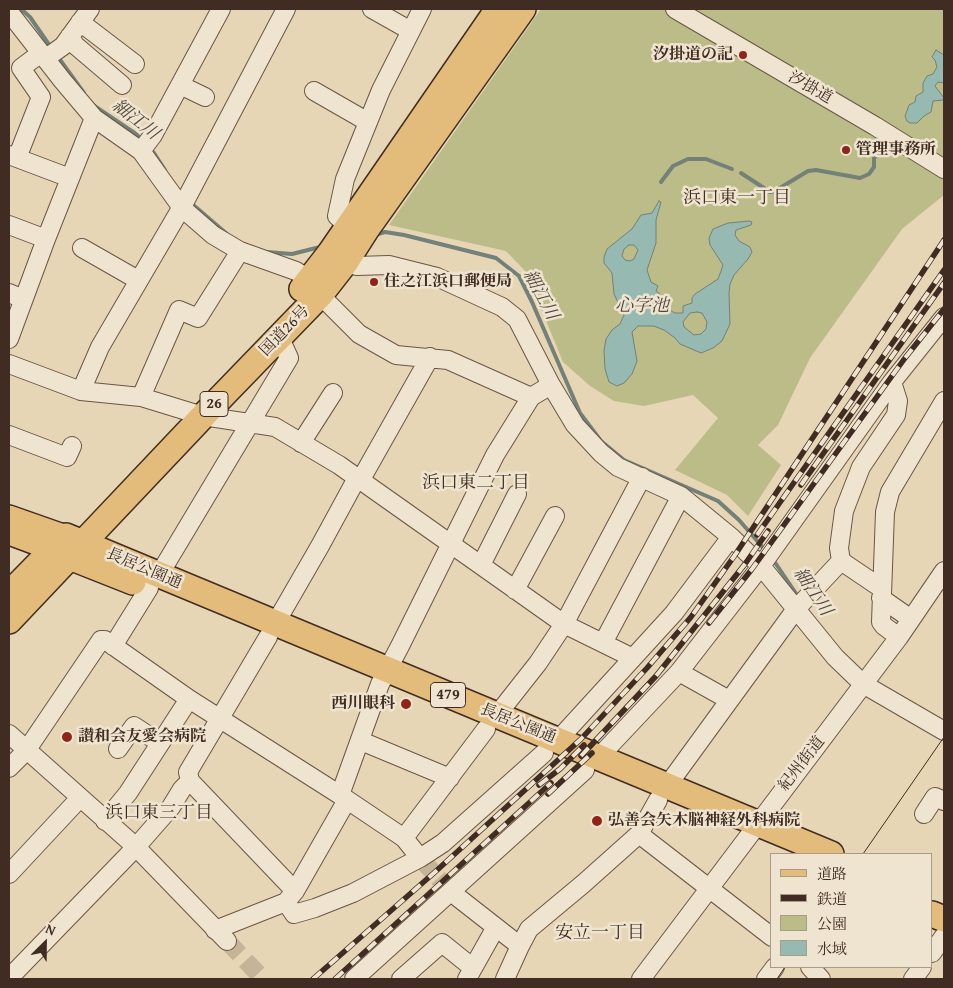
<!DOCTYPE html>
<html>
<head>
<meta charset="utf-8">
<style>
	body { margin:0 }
	#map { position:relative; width:953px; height:988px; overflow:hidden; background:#e6d6b5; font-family:"Gentium Book Plus","Noto Serif JP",serif }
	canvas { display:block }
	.frame { position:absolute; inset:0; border:10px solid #402c22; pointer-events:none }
	.legend { position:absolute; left:770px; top:853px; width:162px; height:115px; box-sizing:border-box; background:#efe4cf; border:1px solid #a99a8a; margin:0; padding:6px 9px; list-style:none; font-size:15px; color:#402c22 }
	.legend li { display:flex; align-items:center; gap:10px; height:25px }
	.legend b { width:25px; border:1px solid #a99a8a }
	.north { position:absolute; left:20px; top:918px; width:50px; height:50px; -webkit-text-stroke:4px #efe4cf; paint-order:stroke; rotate:23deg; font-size:14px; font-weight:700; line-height:20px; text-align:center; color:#402c22 }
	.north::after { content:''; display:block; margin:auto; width:18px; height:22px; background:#402c22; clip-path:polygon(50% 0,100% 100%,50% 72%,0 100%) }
</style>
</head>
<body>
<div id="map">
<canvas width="953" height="988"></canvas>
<div class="frame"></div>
<ul class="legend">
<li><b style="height:6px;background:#e3bb7a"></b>道路</li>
<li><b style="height:6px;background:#402c22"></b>鉄道</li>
<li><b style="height:14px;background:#bcbc89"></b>公園</li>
<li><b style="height:14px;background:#96b9b1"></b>水域</li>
</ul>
<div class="north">N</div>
</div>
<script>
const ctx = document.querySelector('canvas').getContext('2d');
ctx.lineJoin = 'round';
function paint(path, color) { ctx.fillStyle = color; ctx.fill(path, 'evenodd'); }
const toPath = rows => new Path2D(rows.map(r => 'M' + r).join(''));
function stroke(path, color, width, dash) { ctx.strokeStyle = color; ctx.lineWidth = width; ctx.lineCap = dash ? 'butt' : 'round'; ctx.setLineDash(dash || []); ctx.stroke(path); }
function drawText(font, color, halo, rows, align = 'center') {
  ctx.font = font + ' "Gentium Book Plus","Noto Serif JP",serif'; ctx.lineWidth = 5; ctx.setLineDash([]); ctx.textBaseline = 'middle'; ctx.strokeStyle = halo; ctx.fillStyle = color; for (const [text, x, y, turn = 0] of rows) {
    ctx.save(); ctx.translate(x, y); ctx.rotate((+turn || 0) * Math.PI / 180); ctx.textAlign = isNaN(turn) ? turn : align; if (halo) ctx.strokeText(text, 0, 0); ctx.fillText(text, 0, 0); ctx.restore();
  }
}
paint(toPath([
	[541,9,944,9,944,195,902,229,810,358,778,425,758,445,781,465,748,516,727,495,675,470,718,418,693,395,644,406,614,401,590,386,563,362,526,272,506,251,389,225]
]), '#bcbc89');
const water = toPath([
	[936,50,944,55,944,83,938,82,935,86,944,98,943,100,933,101,931,112,924,116,917,123,910,123,907,121,905,116,909,105,915,102,916,96,923,92,923,83,927,76,933,74,937,67,935,60,932,57,936,50],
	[659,201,661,202,656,220,656,243,647,270,651,282,658,286,656,291,659,293,667,309,675,313,683,313,683,306,692,303,692,298,695,294,718,279,721,271,723,265,710,245,709,238,713,229,728,223,749,221,752,222,751,225,736,230,735,235,739,241,750,247,752,252,748,259,734,275,730,284,729,293,730,324,722,341,713,348,701,353,680,344,675,338,664,330,654,326,638,326,632,332,637,361,632,374,624,383,617,386,609,382,605,369,604,351,606,339,612,330,620,324,624,315,614,294,612,273,604,263,604,257,607,249,632,229,641,215,652,213,659,201],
	[629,245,634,245,638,250,634,259,630,261,625,260,622,256,624,249,629,245],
	[697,312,702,313,707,322,706,329,701,334,694,335,684,327,683,322,690,313,697,312]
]);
paint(water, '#96b9b1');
stroke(water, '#748178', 1);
stroke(toPath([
	[21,9,30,17,52,49],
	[58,57,84,93],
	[93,105,136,134,142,140],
	[149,147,154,153,165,170],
	[741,173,770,192,775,191,808,171,816,170,860,178,869,174,874,167,874,158,887,146],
	[661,182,673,166,688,159,706,159,732,169],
	[191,203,227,234],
	[375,235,385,232,404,235,496,258,519,276,532,302,580,413,601,441,624,460,718,501,739,520,766,551],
	[267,252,292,254,324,246],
	[772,558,799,598]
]), '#748178', 4);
stroke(toPath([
	[420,858,451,892],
	[227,941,263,979]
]), '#c5b498', 18, [18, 9]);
const minor = toPath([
	[372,9,411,31],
	[675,9,875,126,944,169],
	[9,12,62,80,94,118,141,151,182,208,213,235,240,251,296,271,310,280],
	[80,22,135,64],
	[70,36,75,45,122,85],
	[46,58,63,46,90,9],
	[180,85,205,97],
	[314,91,368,122],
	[141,151,153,135,221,9],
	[9,155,70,178],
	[17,158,41,97,21,68,41,53],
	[9,225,46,239],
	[348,226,337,216,345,179,381,90,422,9],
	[82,248,138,280],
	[345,263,357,266,389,265,437,277,502,307,517,319,551,385,575,425,601,453,618,467,681,496,731,537,761,566,835,657,863,684,944,731],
	[9,293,23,299],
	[320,295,359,334,396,355,448,360,531,397],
	[9,339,46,239,94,118],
	[9,364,81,391,141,397,203,416,275,427,339,465,564,624,633,658],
	[81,391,100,347,183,205,286,9],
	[141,397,179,310,198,318,240,251],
	[9,435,67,457,72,446],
	[301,443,333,393],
	[360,481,430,357],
	[481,565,517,494],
	[159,575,289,358,279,336],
	[881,588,841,561,839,548,844,511,861,467,896,415,898,401,892,382],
	[515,590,555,516],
	[881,598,911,619],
	[275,624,320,546,357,478],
	[268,637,188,772,190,781,295,891],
	[899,637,884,626,881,622,885,512,890,492,944,401],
	[603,643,681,496],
	[113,646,149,588],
	[679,672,729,700],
	[497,715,538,663,564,624,642,477],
	[9,734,136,847,227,941],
	[558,740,674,613,731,537],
	[361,741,450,778],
	[118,749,134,726,160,743],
	[598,758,679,672,761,566,892,382,944,317],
	[9,768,26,751,101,640,105,640,189,699,340,795,404,838,420,858],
	[667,786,796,609,841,561],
	[340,795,380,684,400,646,495,455,531,397,551,385],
	[924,814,935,797,944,801],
	[105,821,128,793,189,699],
	[639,834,772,937],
	[404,838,486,729],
	[9,874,79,799],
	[451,892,520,946],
	[286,902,294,914,315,908,353,893,420,858,443,843,544,753],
	[215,930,286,902,295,891,347,800],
	[932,953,944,936],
	[810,967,821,979],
	[473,968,496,927],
	[15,972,136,847,171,807,182,789,190,781],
	[354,979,585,770],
	[401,979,442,943,473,968,467,979],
	[505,979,520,946,529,929,583,884,639,834,658,800],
	[641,979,899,637,944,571],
	[766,979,775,967],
	[913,979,922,967]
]);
const major = toPath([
	[9,516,66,536],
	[9,534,52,550]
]);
const highway = toPath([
	[302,289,330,253,498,9],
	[66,536,831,854],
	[52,550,133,582],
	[9,594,63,539],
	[9,621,203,416,320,295,345,263,366,230,523,9],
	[932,914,944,919]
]);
stroke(minor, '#6a5647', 20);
stroke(major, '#402c22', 24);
stroke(highway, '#402c22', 28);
stroke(minor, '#efe4cf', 18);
stroke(major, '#e3bb7a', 21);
stroke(highway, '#e3bb7a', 25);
stroke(toPath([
	[863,854,944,737],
	[777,979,785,967]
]), '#402c22', 1);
const rail = toPath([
	[801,485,944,283],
	[757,535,944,270],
	[709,623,752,569,905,358,944,309],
	[581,756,656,676,745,564,768,531],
	[539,785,560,769,584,745],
	[548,794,592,753],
	[313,979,435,872,581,739,647,668,691,617,735,555,944,240],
	[335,979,551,783]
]);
stroke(rail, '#402c22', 5.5);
stroke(rail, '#efe4cf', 4, [11]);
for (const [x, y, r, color] of [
	[743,55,5,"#8f2418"],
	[846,150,5,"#8f2418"],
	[374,282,5,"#8f2418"],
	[406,704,6,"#8f2418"],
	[67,737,6,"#8f2418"],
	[597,821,6,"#8f2418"]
]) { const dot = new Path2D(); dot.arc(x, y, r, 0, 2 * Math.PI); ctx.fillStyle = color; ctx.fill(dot); stroke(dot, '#efe4cf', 2); }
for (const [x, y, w] of [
	[214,404,28],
	[448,695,35]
]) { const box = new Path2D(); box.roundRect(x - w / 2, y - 12.5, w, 25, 4); ctx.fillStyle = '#efe4cf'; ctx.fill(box); stroke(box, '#402c22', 1); }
drawText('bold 15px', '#402c22', null, [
	["26",214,404],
	["479",448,695]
]);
drawText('bold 16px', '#402c22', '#efe4cf', [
	["汐掛道の記",733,55,"right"],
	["管理事務所",856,150],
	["住之江浜口郵便局",384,282],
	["西川眼科",395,704,"right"],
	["讃和会友愛会病院",78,737],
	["弘善会矢木脳神経外科病院",608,821]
], 'left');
drawText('16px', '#402c22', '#efe4cf', [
	["汐掛道",810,88,30],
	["国道26号",285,331,-46],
	["長居公園通",144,569,23],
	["長居公園通",518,724,22],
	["紀州街道",802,764,-52]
]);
drawText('italic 18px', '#51483f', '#efe4cf', [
	["細江川",135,120,38],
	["細江川",540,295,62],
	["心字池",642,306],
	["細江川",812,592,56]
]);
drawText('18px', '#402c22', '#efe4cf', [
	["浜口東一丁目",737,198],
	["浜口東二丁目",476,483],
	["浜口東三丁目",159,813],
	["安立一丁目",600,933]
]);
</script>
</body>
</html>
